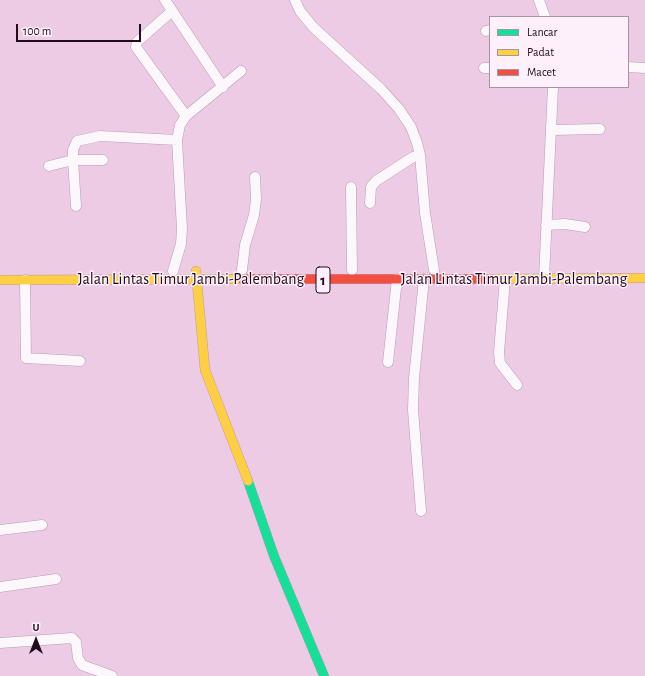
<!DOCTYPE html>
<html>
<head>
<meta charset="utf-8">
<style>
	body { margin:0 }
	#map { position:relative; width:645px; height:676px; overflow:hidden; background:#edcbe5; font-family:"Alegreya Sans",sans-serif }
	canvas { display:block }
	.legend { position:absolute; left:489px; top:16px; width:140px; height:72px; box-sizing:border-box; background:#fdf0fa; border:1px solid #a594a2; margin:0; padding:5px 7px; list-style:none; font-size:12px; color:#220b1d }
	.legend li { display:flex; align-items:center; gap:8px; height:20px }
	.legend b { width:20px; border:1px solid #a594a2 }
	.north { position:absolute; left:16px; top:620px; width:40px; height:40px; -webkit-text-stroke:3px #fdf0fa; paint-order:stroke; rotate:0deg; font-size:11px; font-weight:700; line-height:16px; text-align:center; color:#220b1d }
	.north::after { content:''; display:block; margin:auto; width:14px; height:18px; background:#220b1d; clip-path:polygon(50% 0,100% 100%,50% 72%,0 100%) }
	.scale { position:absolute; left:16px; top:24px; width:125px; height:18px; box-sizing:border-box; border:2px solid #220b1d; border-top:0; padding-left:5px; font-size:12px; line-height:14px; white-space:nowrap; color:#220b1d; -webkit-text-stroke:3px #fdf0fa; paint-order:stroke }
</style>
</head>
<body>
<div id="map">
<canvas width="645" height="676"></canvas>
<ul class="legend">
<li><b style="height:5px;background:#16e098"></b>Lancar</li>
<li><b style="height:5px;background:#ffcf43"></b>Padat</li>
<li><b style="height:5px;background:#f24e42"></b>Macet</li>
</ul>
<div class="north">U</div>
<div class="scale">100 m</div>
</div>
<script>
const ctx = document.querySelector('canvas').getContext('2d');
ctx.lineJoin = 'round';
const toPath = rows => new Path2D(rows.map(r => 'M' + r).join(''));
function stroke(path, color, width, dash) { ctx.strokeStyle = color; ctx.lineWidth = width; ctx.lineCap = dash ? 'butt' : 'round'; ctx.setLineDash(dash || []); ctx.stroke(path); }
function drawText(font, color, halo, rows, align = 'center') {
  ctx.font = font + ' "Alegreya Sans",sans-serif'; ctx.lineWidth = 3; ctx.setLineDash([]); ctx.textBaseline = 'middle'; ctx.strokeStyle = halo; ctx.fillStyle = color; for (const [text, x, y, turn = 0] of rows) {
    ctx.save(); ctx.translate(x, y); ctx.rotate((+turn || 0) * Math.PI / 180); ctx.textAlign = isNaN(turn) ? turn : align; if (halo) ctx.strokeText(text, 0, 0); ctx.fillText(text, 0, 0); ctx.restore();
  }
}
const street = toPath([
	[165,0,223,87],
	[295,0,300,11,313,27,381,89,399,109,411,127,417,143,420,155,425,213,434,270],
	[539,0,545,17],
	[172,11,137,42,136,47,186,116],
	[486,31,490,30],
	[628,67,645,68],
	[484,68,490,68],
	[552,130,600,129],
	[49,166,73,160,103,160],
	[351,187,352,270],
	[370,203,371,187,376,181,413,157,420,155],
	[76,206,73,160,73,150,77,141,100,136,177,140],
	[546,225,565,224,585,227],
	[242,270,245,245,254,215,256,199,255,177],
	[173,271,181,244,182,229,177,140,180,125,186,116,241,71],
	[544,278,553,87],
	[505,279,499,352,500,363,517,385],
	[25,280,26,358,80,361],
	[388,362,397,279],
	[421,511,413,410,414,378,424,279],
	[0,530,42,525],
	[0,587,56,579],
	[0,643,72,638,76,642,78,658,82,665,112,676]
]);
const fast = toPath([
	[248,481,274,556,324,676]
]);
const slow = toPath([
	[196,271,205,370,248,481],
	[491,279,645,278],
	[0,280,242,279]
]);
const jam = toPath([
	[242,279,491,279]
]);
stroke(street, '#b59bb0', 11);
stroke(fast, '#b59bb0', 10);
stroke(slow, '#b59bb0', 10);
stroke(jam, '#b59bb0', 10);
stroke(street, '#fcf7fb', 10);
stroke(fast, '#16e098', 9);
stroke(slow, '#ffcf43', 9);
stroke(jam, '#f24e42', 9);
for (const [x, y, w] of [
	[323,280,14]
]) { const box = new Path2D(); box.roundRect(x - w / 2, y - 13, w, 26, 3); ctx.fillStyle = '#fdf0fa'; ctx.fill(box); stroke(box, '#220b1d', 1); }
drawText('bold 15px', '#220b1d', null, [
	["1",323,280]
]);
drawText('16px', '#220b1d', '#fdf0fa', [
	["Jalan Lintas Timur Jambi-Palembang",191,279],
	["Jalan Lintas Timur Jambi-Palembang",514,279]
]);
</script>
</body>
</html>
